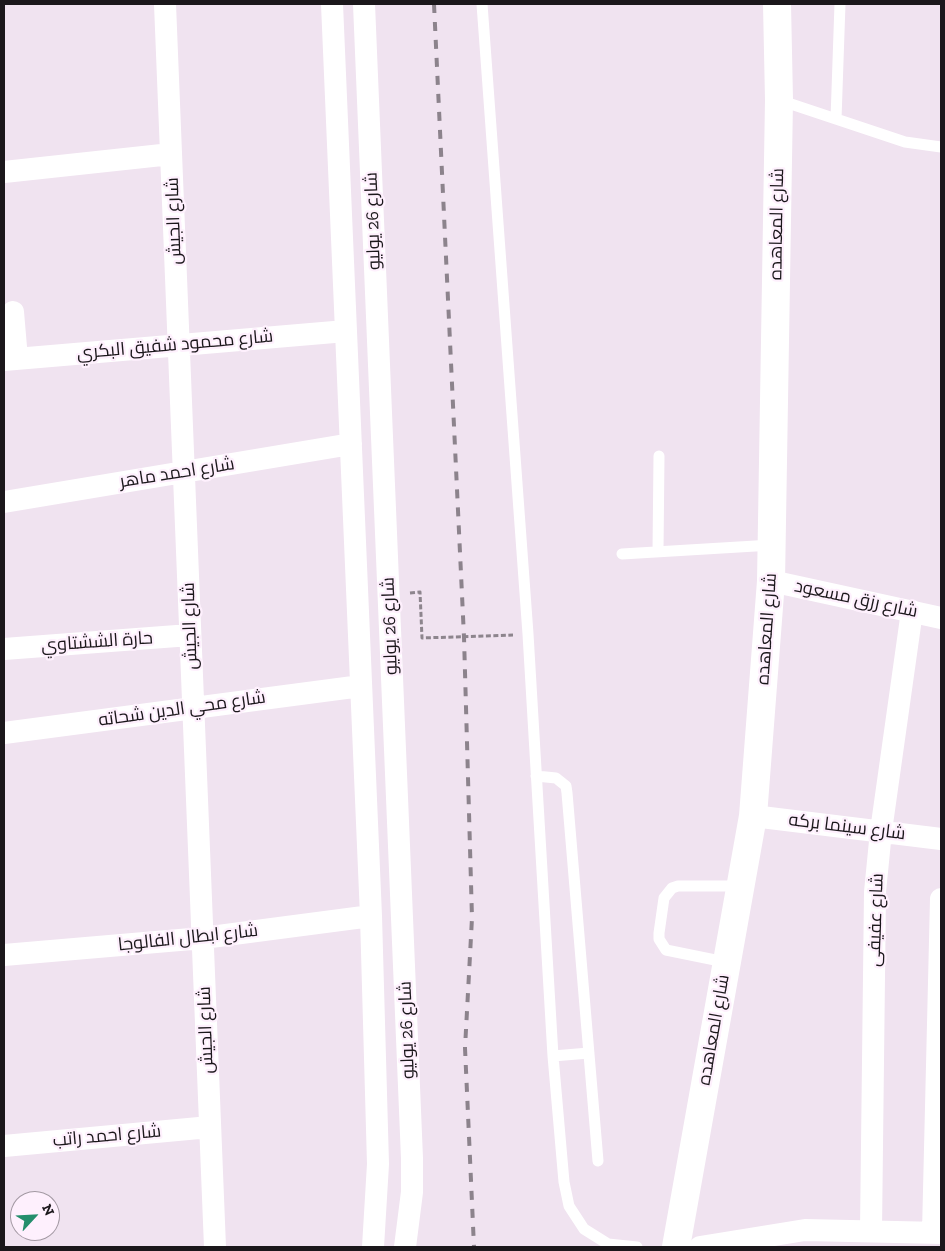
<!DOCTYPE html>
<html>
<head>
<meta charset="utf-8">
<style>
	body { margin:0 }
	#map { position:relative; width:945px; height:1251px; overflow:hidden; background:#f0e3f0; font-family:"Zilla Slab",serif }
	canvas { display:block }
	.frame { position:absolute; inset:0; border:5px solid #1b171b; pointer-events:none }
	.north { position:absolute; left:10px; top:1191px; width:50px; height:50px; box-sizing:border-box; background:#fef0fd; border:1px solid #a399a3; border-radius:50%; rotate:65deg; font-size:14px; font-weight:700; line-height:20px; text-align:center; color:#1b171b }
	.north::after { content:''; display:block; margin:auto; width:18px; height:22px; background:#248e6c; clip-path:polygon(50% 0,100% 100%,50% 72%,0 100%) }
</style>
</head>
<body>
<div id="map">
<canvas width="945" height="1251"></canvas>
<div class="frame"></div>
<div class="north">N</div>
</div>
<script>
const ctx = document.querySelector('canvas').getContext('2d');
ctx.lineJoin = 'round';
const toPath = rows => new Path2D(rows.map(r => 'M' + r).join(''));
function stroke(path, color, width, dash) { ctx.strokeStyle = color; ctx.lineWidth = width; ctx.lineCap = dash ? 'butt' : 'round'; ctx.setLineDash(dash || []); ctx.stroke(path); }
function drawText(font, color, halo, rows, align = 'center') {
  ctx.font = font + ' "Zilla Slab",Cairo,serif'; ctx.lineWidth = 4.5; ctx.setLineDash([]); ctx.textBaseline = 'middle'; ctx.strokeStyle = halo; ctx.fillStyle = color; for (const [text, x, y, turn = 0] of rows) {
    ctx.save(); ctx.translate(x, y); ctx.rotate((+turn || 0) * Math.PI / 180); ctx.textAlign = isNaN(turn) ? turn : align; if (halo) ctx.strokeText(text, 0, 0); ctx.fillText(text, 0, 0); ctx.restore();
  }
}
stroke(toPath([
	[410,593,420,592,422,638,513,635]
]), '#8d858d', 3, [5, 2.5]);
stroke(toPath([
	[482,4,528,634,553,1056,564,1182,569,1206,584,1229,608,1244,637,1247],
	[779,100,905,142,941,147],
	[836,119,840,4],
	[658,551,659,456],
	[622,554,772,545],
	[536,776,556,778,566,786,567,793,598,1161],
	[725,962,666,950,659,939,659,933,664,898,672,888,678,886,739,886],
	[553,1056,589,1053]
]), '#fff', 11);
stroke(toPath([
	[165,4,215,1247],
	[332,4,371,916,378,1164,373,1247],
	[364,4,412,1158,412,1192,405,1247],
	[4,172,171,154],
	[13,312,17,359],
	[4,360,346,331],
	[4,502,351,444],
	[771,581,941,618],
	[4,649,190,635],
	[4,733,361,686],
	[753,816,941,839],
	[4,955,203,938,371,916],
	[4,1146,210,1127],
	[871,1230,875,892,881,831,912,611],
	[933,1232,941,899],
	[700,1247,805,1230,941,1233]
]), '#fff', 22);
stroke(toPath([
	[676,1247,753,816,771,581,779,100,777,4]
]), '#fff', 28);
stroke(toPath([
	[434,4,464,637,472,918,465,1048,474,1247]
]), '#8c838c', 4, [9, 9]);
drawText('18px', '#1b171b', '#fef0fd', [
	["شارع الجيش",174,221,-92],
	["شارع 26 يوليو",373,221,-92],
	["شارع المعاهده",777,224,-89],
	["شارع محمود شفيق البكري",175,345,-5],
	["شارع احمد ماهر",177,473,-9],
	["شارع رزق مسعود",856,599,12],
	["شارع الجيش",190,626,-92],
	["شارع 26 يوليو",390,626,-92],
	["شارع المعاهده",767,629,-86],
	["حارة الششتاوي",97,642,-4],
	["شارع محي الدين شحاته",182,709,-8],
	["شارع سينما بركه",847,827,7],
	["شارع عفيفى",876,920,-88],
	["شارع ابطال الفالوجا",188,938,-6],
	["شارع الجيش",206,1030,-92],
	["شارع 26 يوليو",407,1030,-92],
	["شارع المعاهده",714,1030,-80],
	["شارع احمد راتب",107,1136,-5]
]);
</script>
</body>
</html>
